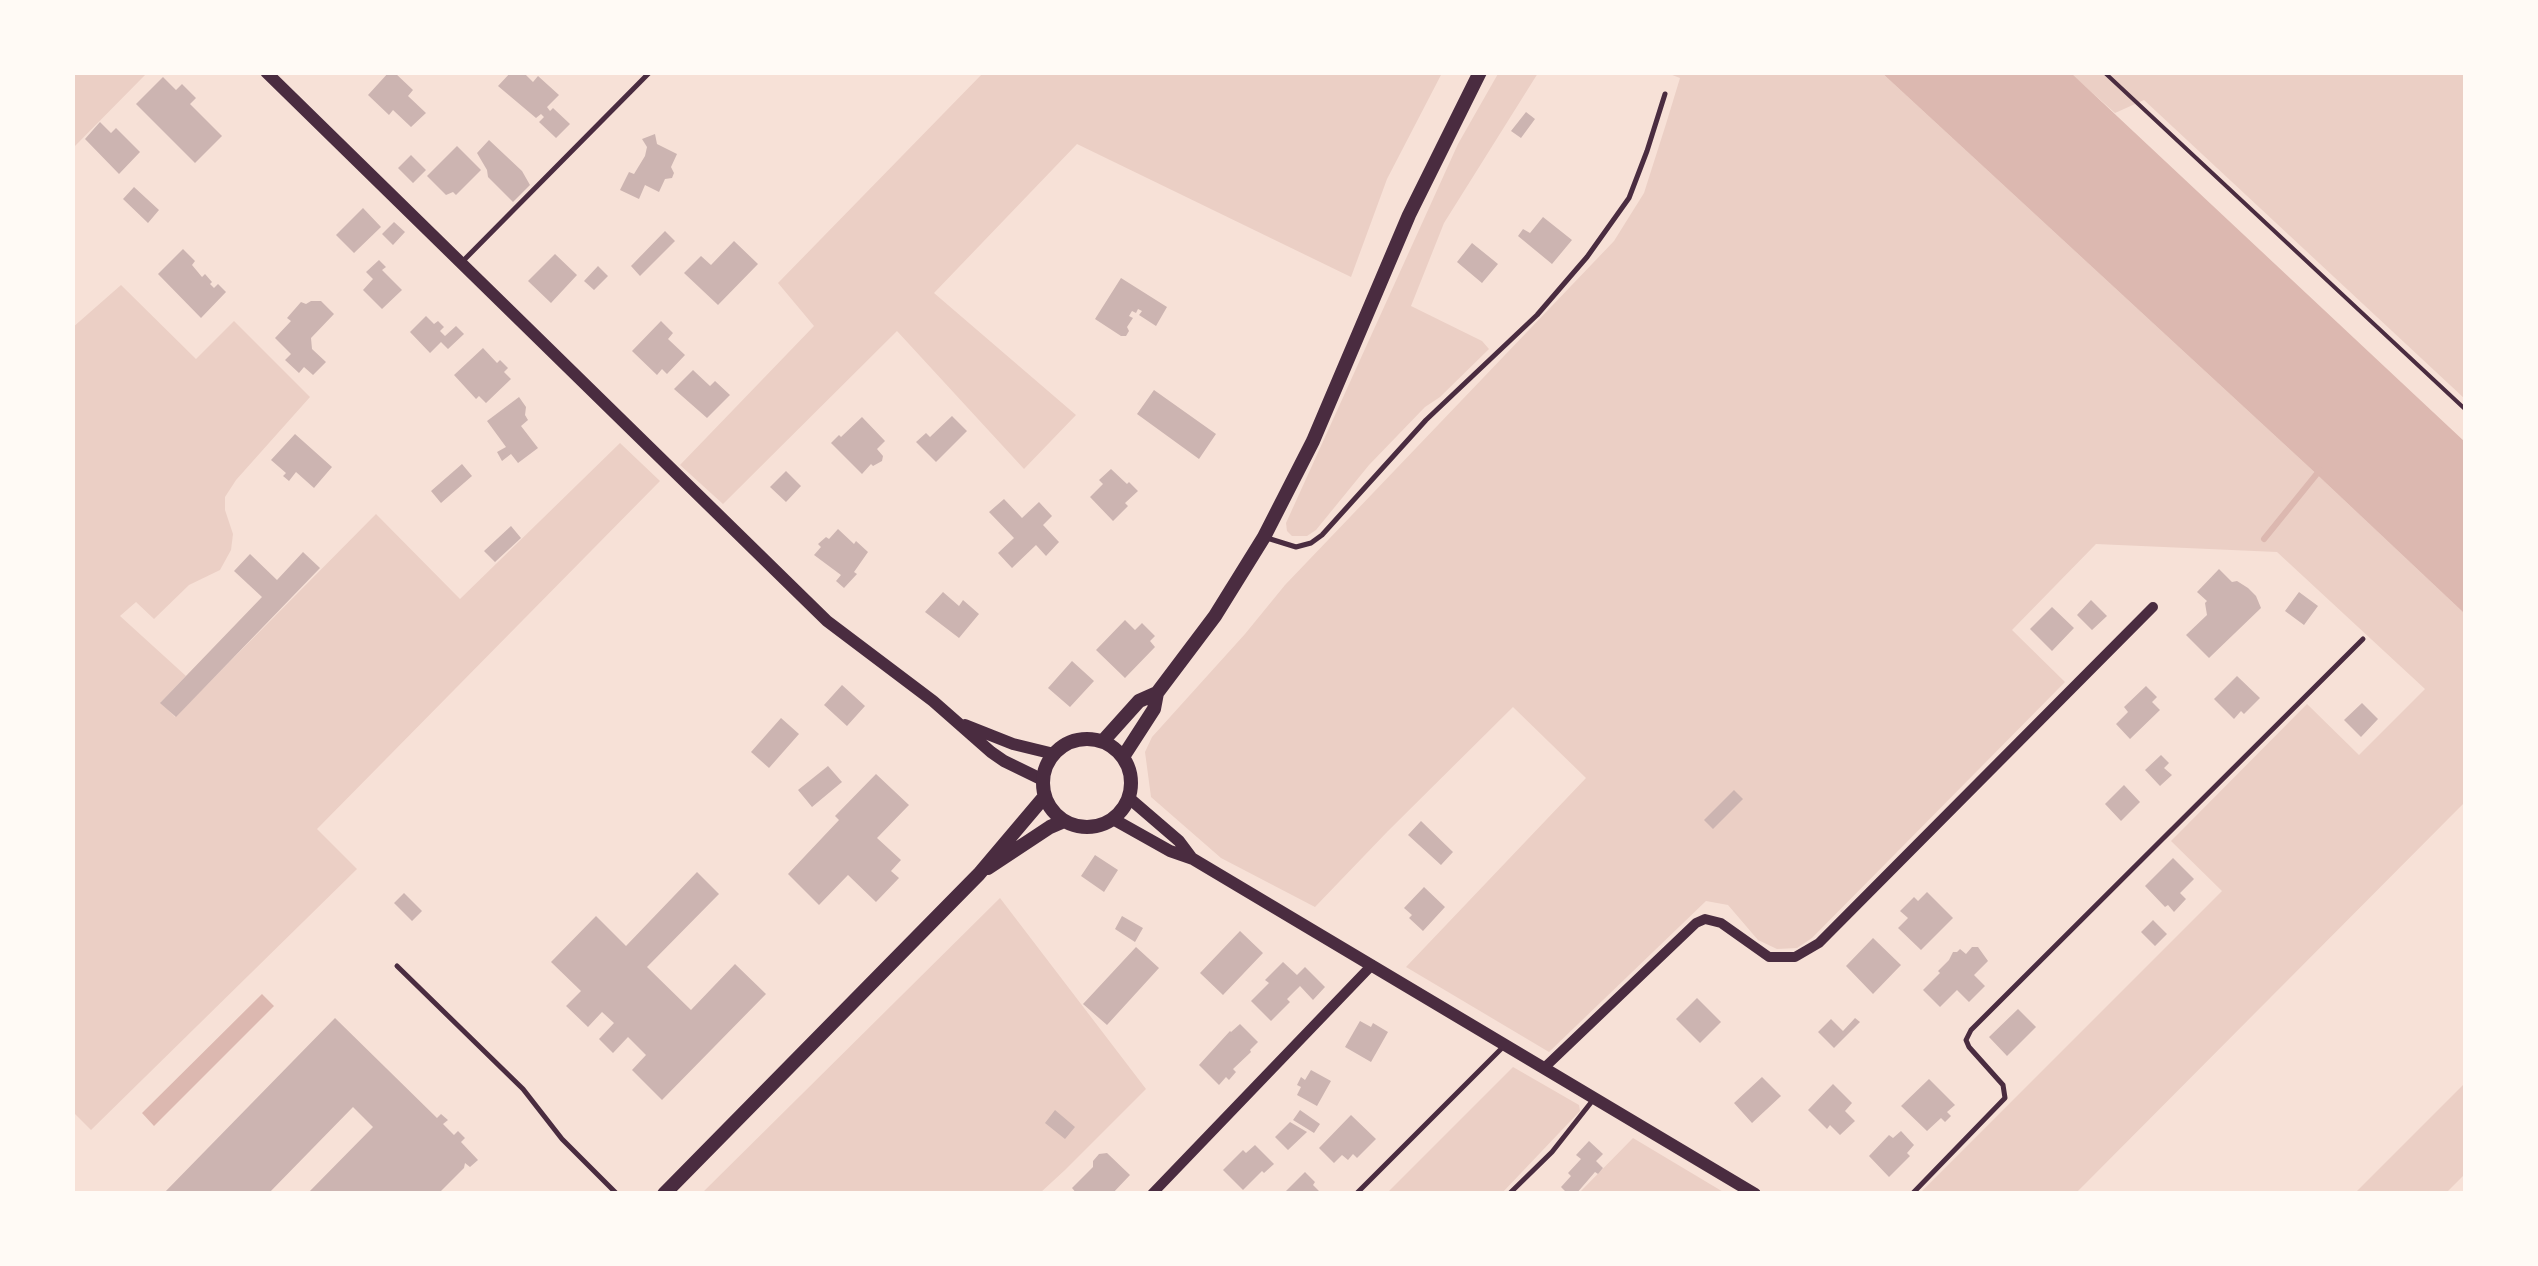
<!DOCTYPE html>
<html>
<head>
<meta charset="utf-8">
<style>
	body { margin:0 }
	#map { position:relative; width:2538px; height:1266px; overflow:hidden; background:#f7e1d7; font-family:"Fira Sans Condensed",sans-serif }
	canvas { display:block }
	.frame { position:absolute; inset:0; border:75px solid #fffaf5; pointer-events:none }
</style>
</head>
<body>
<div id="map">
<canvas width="2538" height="1266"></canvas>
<div class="frame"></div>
</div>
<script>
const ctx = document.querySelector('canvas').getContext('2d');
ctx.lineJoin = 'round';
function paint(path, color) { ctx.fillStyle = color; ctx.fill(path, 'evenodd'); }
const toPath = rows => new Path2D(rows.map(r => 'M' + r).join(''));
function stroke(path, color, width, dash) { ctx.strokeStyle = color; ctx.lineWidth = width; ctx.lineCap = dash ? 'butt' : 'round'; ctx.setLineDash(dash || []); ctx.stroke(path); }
paint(toPath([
	[73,72,147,73,73,148,72,73],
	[1499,72,1538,73,1444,223,1411,306,1482,341,1489,349,1440,397,1425,407,1369,465,1316,530,1307,536,1292,536,1287,531,1286,523,1458,144],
	[983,73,1442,73,1387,179,1351,277,1077,144,934,293,1076,415,1024,469,897,331,723,504,680,465,814,326,778,283],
	[1667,73,1882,73,2310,468,2465,614,2465,802,2076,1193,1920,1193,2222,891,2171,841,2307,704,2359,755,2425,689,2277,552,2096,544,2012,630,2065,682,1812,938,1797,948,1777,949,1758,940,1728,905,1706,901,1549,1052,1406,967,1586,778,1513,707,1388,831,1315,907,1221,858,1151,797,1145,752,1152,737,1245,634,1285,585,1614,241,1644,193,1666,124,1680,78],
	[2070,73,2465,73,2465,399,2144,100,2115,113],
	[121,285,196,359,234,321,310,397,236,480,225,497,225,510,233,534,231,550,220,570,189,585,154,619,136,602,120,616,186,676,161,702,175,717,376,514,460,599,620,443,660,481,317,829,357,869,91,1130,72,1111,72,328],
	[1000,898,1146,1089,1065,1170,1040,1193,701,1194],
	[1513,1067,1579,1105,1580,1111,1502,1193,1386,1194],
	[2465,1083,2465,1174,2446,1193,2355,1193],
	[1633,1138,1725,1193,1578,1194]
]), '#ebcfc5');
paint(toPath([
	[1882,73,2071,73,2465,442,2465,614,2310,468],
	[262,994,274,1006,154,1126,142,1113]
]), '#dcb8b0');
stroke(toPath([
	[2264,539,2320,470]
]), '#dcb8b0', 6);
paint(toPath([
	[389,72,394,72,413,90,408,96,426,113,411,127,393,110,389,115,368,95],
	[511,72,523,72,533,82,538,76,559,95,547,107,550,111,553,108,570,124,556,138,539,122,544,117,541,114,536,118,498,86],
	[163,77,176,90,182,84,196,98,190,104,222,136,195,163,136,104],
	[1526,112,1535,119,1521,138,1511,131],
	[100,122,111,133,116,128,140,152,119,174,85,139],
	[655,134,657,144,677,154,671,167,674,173,672,178,665,179,659,192,645,185,639,199,620,190,629,172,634,174,645,156,647,147,642,139],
	[489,140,522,171,530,185,513,202,488,177,487,170,477,153],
	[457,146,481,170,456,195,453,192,446,195,427,176],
	[411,155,426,170,413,183,398,168],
	[134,187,159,210,148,223,123,199],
	[363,208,381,227,354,253,336,235],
	[1543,217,1572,240,1552,264,1518,236,1523,229,1530,233],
	[394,222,405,232,393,245,382,234],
	[665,231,675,241,640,276,631,266],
	[734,241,758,264,718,305,684,273,701,256,711,265],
	[1472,243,1498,264,1482,283,1457,262],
	[183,249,195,261,192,265,202,277,205,274,212,282,210,284,214,288,218,284,226,292,201,318,158,274],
	[555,254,577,275,551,303,528,281],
	[379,260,386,267,382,270,402,290,382,309,363,290,373,279,366,272],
	[598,266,608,276,594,290,584,281],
	[1121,278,1167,307,1156,326,1139,315,1142,311,1138,309,1136,313,1132,311,1129,316,1133,318,1127,327,1129,331,1126,336,1121,336,1095,319],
	[311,301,321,301,334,314,311,338,312,349,326,362,313,375,304,367,299,373,285,360,291,354,275,338,291,321,287,318,301,302,306,304],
	[426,316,434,324,438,321,444,327,440,331,445,336,456,326,464,334,448,349,441,342,430,353,410,332],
	[661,321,673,333,668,339,685,355,667,374,662,369,657,375,632,351],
	[483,348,497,363,500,360,508,368,504,372,511,379,486,403,479,396,476,399,454,375],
	[693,370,710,386,715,381,730,395,707,418,674,389],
	[1154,390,1216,434,1199,459,1137,414],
	[519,397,526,407,525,415,528,420,521,426,538,448,518,463,511,454,502,461,497,452,506,447,487,421],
	[952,416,967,431,936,462,916,442,926,433,930,437],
	[862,417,885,441,877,449,883,456,882,461,873,466,871,464,862,474,831,443,839,435,841,437],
	[295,434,332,467,314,488,296,472,289,481,283,476,286,473,271,460],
	[462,464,472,476,441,503,431,491],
	[1111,469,1127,484,1129,482,1138,491,1125,503,1128,506,1113,521,1090,497,1103,484,1099,480],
	[786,471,801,486,786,502,770,487],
	[1004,499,1022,518,1039,502,1052,516,1043,525,1059,542,1046,556,1036,545,1012,568,998,553,1014,538,989,512],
	[511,526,521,538,495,562,484,551],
	[838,529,854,544,856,541,868,552,854,572,857,574,844,588,836,581,841,575,814,555,821,547,818,544,826,537,829,539],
	[303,552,320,568,176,717,160,703,262,597,234,571,250,554,277,580],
	[2219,569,2232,582,2237,581,2248,588,2256,596,2261,608,2209,658,2186,635,2207,615,2205,603,2207,601,2197,592],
	[943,592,959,606,963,600,979,614,959,638,925,612],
	[2299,592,2318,606,2304,625,2285,611],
	[2091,600,2107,616,2092,630,2077,615],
	[2052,607,2074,628,2052,651,2030,629],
	[1125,620,1135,630,1142,623,1155,636,1150,641,1155,647,1125,678,1096,650],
	[1072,661,1094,681,1070,707,1048,688],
	[2237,676,2260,698,2244,714,2241,711,2234,719,2214,699],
	[842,685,865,706,847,726,824,705],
	[2146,686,2157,697,2152,702,2160,710,2130,739,2116,724,2128,712,2124,707],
	[2362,703,2378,719,2361,737,2344,720],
	[781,718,799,734,769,768,751,752],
	[2161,755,2169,763,2164,768,2172,775,2160,786,2145,770],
	[828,766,842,782,812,807,798,790],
	[876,774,909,805,877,838,901,860,891,871,899,878,876,902,848,875,819,905,788,874,839,820,835,816],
	[2124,785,2140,802,2121,821,2105,804],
	[1734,790,1743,799,1713,829,1704,820],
	[1421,821,1453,852,1441,865,1408,835],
	[1095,855,1118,870,1104,892,1081,876],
	[2173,858,2194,879,2180,893,2186,899,2174,912,2168,905,2165,907,2145,886],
	[697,872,719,894,647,967,691,1010,735,964,766,994,662,1100,632,1070,646,1055,628,1037,613,1053,599,1039,614,1023,602,1012,588,1027,566,1006,581,991,551,962,596,916,626,946],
	[1424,887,1445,907,1423,931,1409,918,1412,915,1404,908],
	[1927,892,1953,918,1921,950,1898,928,1908,918,1900,911,1914,897,1918,901],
	[404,893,422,911,412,921,394,903],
	[1122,916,1143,928,1135,942,1115,929],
	[2153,920,2167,934,2155,946,2141,932],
	[1240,931,1263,953,1223,995,1200,973],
	[1873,938,1901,965,1873,994,1846,966],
	[1136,947,1159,968,1107,1025,1083,1004],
	[1972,947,1978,947,1988,961,1974,975,1985,986,1969,1002,1957,990,1940,1007,1923,990,1940,973,1938,971,1949,960,1953,952,1957,952,1960,949,1966,954],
	[1283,962,1297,975,1305,967,1325,987,1313,1000,1300,986,1287,999,1290,1002,1271,1021,1251,1001,1269,983,1265,980],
	[1697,998,1721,1022,1700,1043,1676,1019],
	[2018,1009,2036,1027,2007,1056,1989,1037],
	[335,1018,437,1118,441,1114,448,1120,443,1124,454,1135,458,1131,465,1138,461,1142,478,1160,470,1167,465,1163,464,1168,438,1194,307,1194,373,1127,353,1107,268,1194,163,1194],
	[1855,1018,1860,1022,1834,1048,1818,1032,1831,1019,1843,1031],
	[1360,1021,1371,1027,1373,1023,1388,1032,1371,1062,1345,1047],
	[1240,1024,1258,1042,1250,1050,1251,1052,1233,1069,1236,1072,1229,1080,1226,1077,1219,1085,1199,1065,1230,1031,1231,1032],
	[1311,1070,1331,1081,1317,1106,1297,1095,1301,1087,1297,1085,1301,1077,1305,1080],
	[1762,1077,1781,1096,1752,1123,1734,1103],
	[1929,1079,1955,1105,1947,1112,1951,1116,1945,1122,1941,1118,1927,1131,1901,1106],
	[1833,1084,1852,1103,1845,1111,1855,1121,1840,1135,1830,1125,1827,1129,1808,1110],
	[1055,1110,1075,1127,1065,1139,1045,1123],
	[1300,1110,1320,1124,1314,1133,1293,1120],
	[1351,1115,1376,1139,1357,1158,1353,1154,1348,1160,1342,1155,1334,1163,1319,1148],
	[1290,1122,1307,1132,1288,1150,1275,1137],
	[1901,1131,1914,1145,1907,1153,1910,1156,1889,1177,1869,1156,1889,1135,1893,1138],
	[1589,1141,1603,1154,1596,1161,1603,1168,1598,1174,1595,1172,1576,1194,1568,1194,1561,1187,1571,1176,1568,1173,1581,1159,1576,1155],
	[1255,1145,1274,1164,1264,1173,1262,1171,1243,1190,1223,1170,1243,1150,1246,1153],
	[1107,1153,1130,1175,1112,1194,1077,1194,1072,1188,1093,1167,1093,1161,1099,1154],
	[1305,1172,1315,1182,1313,1185,1322,1194,1283,1194]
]), '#ccb4b1');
stroke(toPath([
	[2104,72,2466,410]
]), '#4a2c40', 4);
stroke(toPath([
	[462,262,650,72],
	[1267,538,1296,547,1311,543,1322,535,1426,420,1537,315,1587,257,1629,198,1647,151,1665,94],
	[397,966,523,1089,562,1139,617,1194],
	[1356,1194,1503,1047],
	[1509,1194,1552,1152,1593,1100],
	[1912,1194,2005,1098,2003,1085,1969,1047,1966,1040,1971,1030,2363,639]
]), '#4a2c40', 5);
stroke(toPath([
	[1544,1068,1696,923,1705,919,1721,923,1769,957,1795,957,1819,943,2153,607],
	[1152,1194,1372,965]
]), '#4a2c40', 10);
stroke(toPath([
	[266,72,827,621,933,701,991,752,1004,761,1043,780],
	[965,725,1013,744,1054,754],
	[1129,798,1179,841,1191,857],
	[1113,819,1170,851,1193,859,1755,1194]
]), '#4a2c40', 12);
stroke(toPath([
	'1043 783a44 44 0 1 1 88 0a44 44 0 1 1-88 0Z',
	[1103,741,1139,701,1157,693],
	[1123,757,1154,709,1157,693,1215,616,1264,537,1313,441,1409,215,1480,72],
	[988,868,1050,827,1064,821],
	[664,1194,979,874,1045,796]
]), '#4a2c40', 14);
</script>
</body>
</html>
